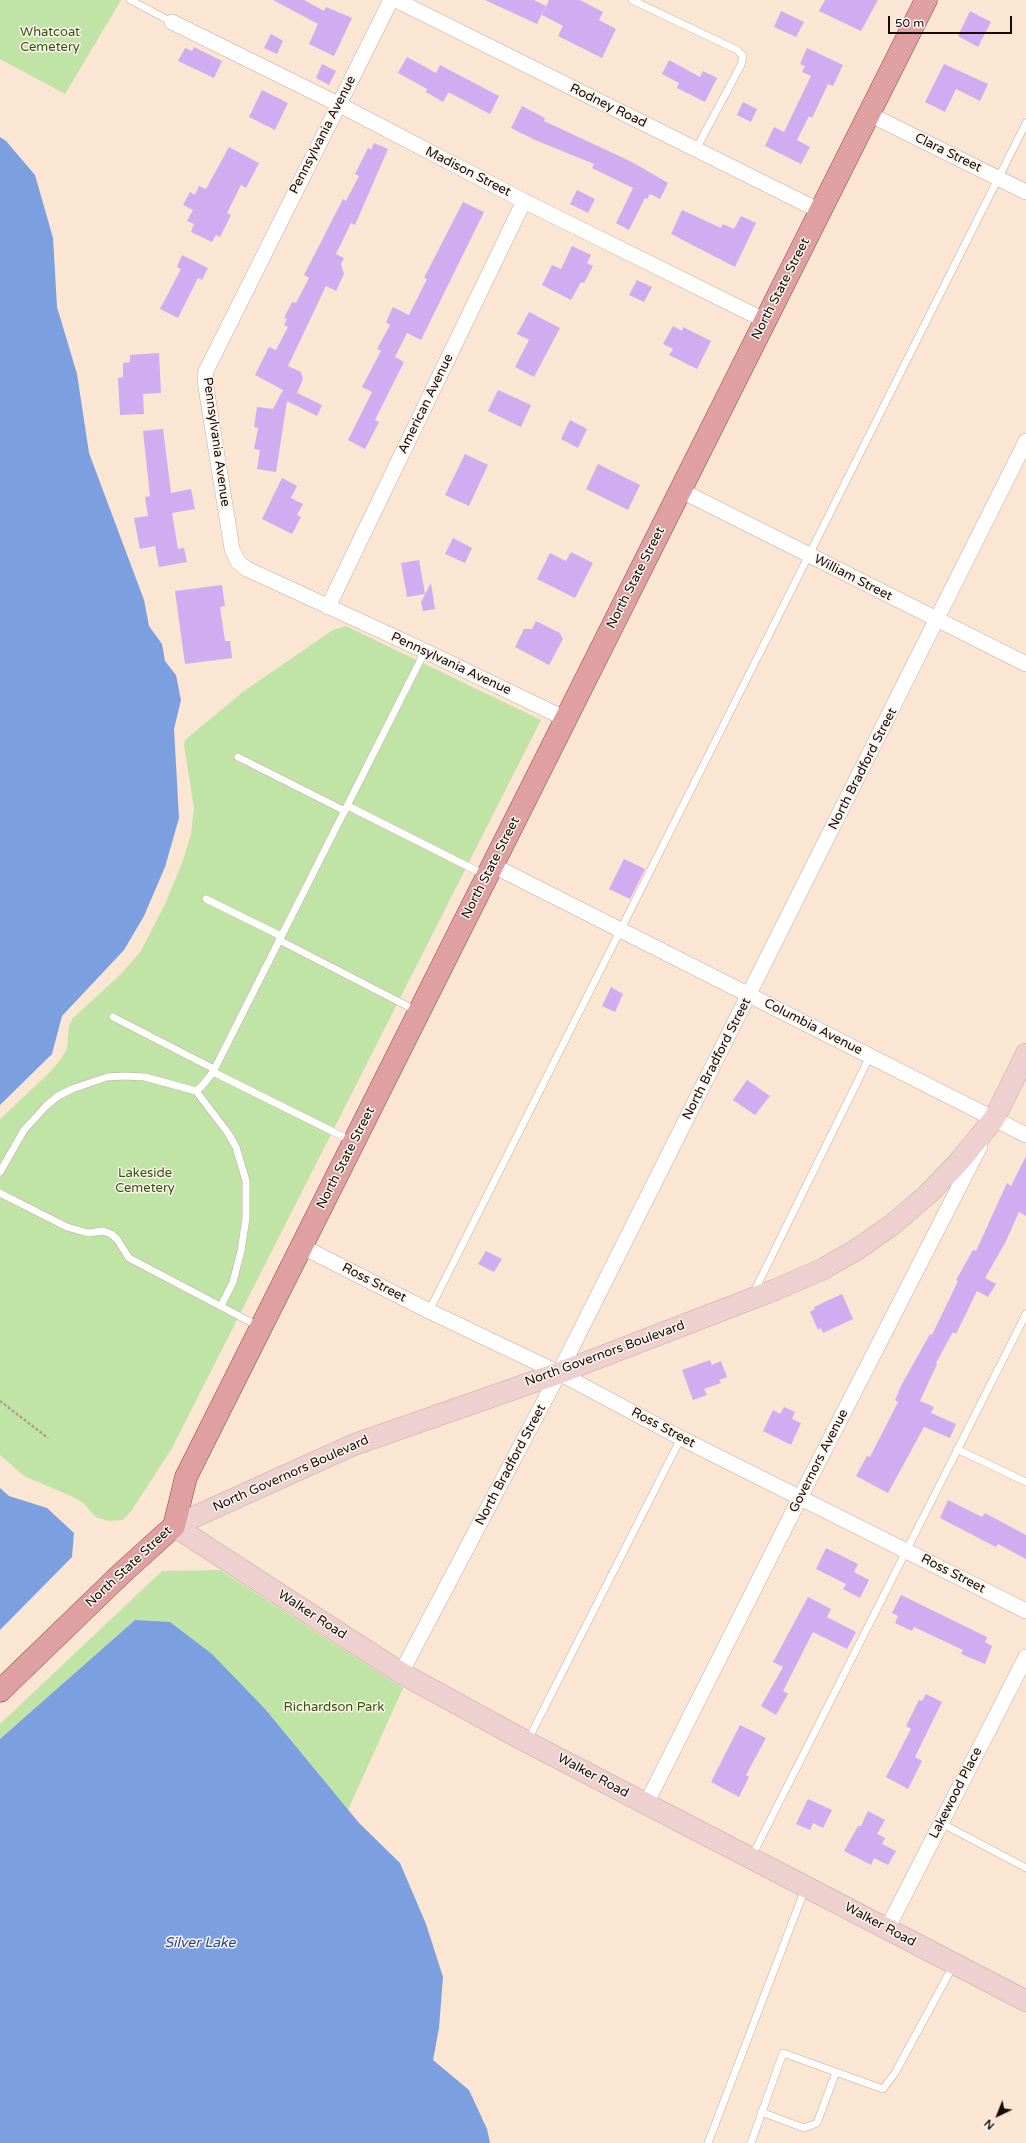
<!DOCTYPE html>
<html>
<head>
<meta charset="utf-8">
<style>
	body { margin:0 }
	#map { position:relative; width:1026px; height:2143px; overflow:hidden; background:#fbe5d3; font-family:"Varela Round",sans-serif }
	canvas { display:block }
	.north { position:absolute; left:978px; top:2095px; width:40px; height:40px; -webkit-text-stroke:3px #fef5ee; paint-order:stroke; rotate:223deg; font-size:11px; font-weight:700; line-height:16px; text-align:center; color:#140d07 }
	.north::after { content:''; display:block; margin:auto; width:14px; height:18px; background:#140d07; clip-path:polygon(50% 0,100% 100%,50% 72%,0 100%) }
	.scale { position:absolute; left:888px; top:16px; width:124px; height:18px; box-sizing:border-box; border:2px solid #140d07; border-top:0; padding-left:5px; font-size:12px; line-height:14px; white-space:nowrap; color:#140d07; -webkit-text-stroke:3px #fef5ee; paint-order:stroke }
</style>
</head>
<body>
<div id="map">
<canvas width="1026" height="2143"></canvas>
<div class="north">N</div>
<div class="scale">50 m</div>
</div>
<script>
const ctx = document.querySelector('canvas').getContext('2d');
ctx.lineJoin = 'round';
function paint(path, color) { ctx.fillStyle = color; ctx.fill(path, 'evenodd'); }
const toPath = rows => new Path2D(rows.map(r => 'M' + r).join(''));
function stroke(path, color, width, dash) { ctx.strokeStyle = color; ctx.lineWidth = width; ctx.lineCap = dash ? 'butt' : 'round'; ctx.setLineDash(dash || []); ctx.stroke(path); }
function drawText(font, color, halo, rows, align = 'center') {
  ctx.font = font + ' "Varela Round",sans-serif'; ctx.lineWidth = 3; ctx.setLineDash([]); ctx.textBaseline = 'middle'; ctx.strokeStyle = halo; ctx.fillStyle = color; for (const [text, x, y, turn = 0] of rows) {
    ctx.save(); ctx.translate(x, y); ctx.rotate((+turn || 0) * Math.PI / 180); ctx.textAlign = isNaN(turn) ? turn : align; if (halo) ctx.strokeText(text, 0, 0); ctx.fillText(text, 0, 0); ctx.restore();
  }
}
paint(toPath([
	[0,0,121,0,65,94,0,59],
	[346,626,541,720,172,1448,132,1510,123,1520,108,1521,96,1517,83,1503,71,1496,24,1476,0,1455,0,1119,48,1074,60,1060,67,1049,69,1026,73,1018,121,974,141,951,165,904,182,863,191,834,194,808,184,745,185,740,244,691,333,630],
	[220,1570,403,1688,348,1810,266,1710,135,1620,0,1739,0,1724,162,1571]
]), '#c0e4a6');
paint(toPath([
	[0,137,6,141,35,175,53,238,57,307,77,374,89,453,144,600,149,626,162,644,165,661,176,675,181,700,174,729,179,818,165,867,144,916,124,950,62,1016,52,1054,0,1105],
	[0,1488,9,1496,47,1508,74,1533,72,1557,0,1630],
	[135,1620,170,1622,212,1654,266,1710,359,1823,400,1863,426,1924,443,1977,439,2028,433,2060,469,2090,487,2129,490,2143,0,2143,0,1739]
]), '#7c9fe0');
paint(toPath([
	[273,0,304,0,324,11,326,7,352,18,334,56,309,44,318,24],
	[485,0,534,0,546,6,537,24],
	[549,0,580,0,603,12,599,20,616,29,602,58,558,36,563,26,542,15],
	[825,0,878,0,861,31,819,11],
	[781,11,804,22,796,37,774,27],
	[970,11,991,22,978,47,958,36],
	[271,34,283,41,277,54,264,48],
	[194,47,222,61,214,78,178,61,185,48,192,51],
	[807,48,843,65,833,86,828,84,812,118,809,116,797,140,810,147,801,164,765,146,774,127,784,132,811,76,802,72,805,66,800,64],
	[407,57,436,73,440,65,499,96,490,114,450,93,448,93,443,102,426,92,427,89,398,73],
	[669,60,700,77,703,71,717,78,705,102,677,88,679,83,662,74],
	[322,64,336,71,329,85,316,78],
	[944,64,988,84,980,101,956,89,945,112,925,102],
	[262,90,288,103,275,130,249,117],
	[743,102,757,109,751,122,737,115],
	[522,106,545,118,544,121,632,162,668,183,660,199,650,194,647,199,645,198,629,230,616,223,633,188,592,168,594,164,535,140,511,128],
	[374,143,388,149,355,225,351,223,336,254,344,258,341,264,344,274,336,291,326,286,288,366,301,372,303,379,297,393,322,405,317,416,287,401,276,472,257,469,260,450,254,449,258,428,254,427,257,407,273,409,283,390,255,375,269,347,276,350,288,327,284,325,287,319,284,318,292,302,296,303,309,278,304,275,343,199,346,201,359,176,355,174,368,148,371,150],
	[229,147,259,163,246,188,241,185,227,213,231,215,220,237,216,235,212,242,191,232,194,224,187,221,193,210,183,205,190,192,195,195,199,186,206,189],
	[577,190,595,199,588,213,570,204],
	[463,202,484,212,421,340,407,333,395,357,404,362,375,420,379,422,365,449,348,440,372,392,362,387,381,351,377,349,390,325,386,322,393,307,409,315,427,279,424,278],
	[682,210,721,228,723,224,734,229,741,216,756,223,735,267,671,234],
	[572,246,591,255,587,263,593,266,584,283,581,282,571,300,542,285,552,265,561,269],
	[182,255,208,268,202,280,198,278,178,318,160,309,181,269,177,267],
	[637,280,652,287,644,302,629,295],
	[529,312,560,328,534,377,515,367,529,340,517,334],
	[673,326,682,331,683,327,711,341,697,369,669,355,673,349,663,344],
	[159,353,161,393,143,394,144,414,120,415,118,378,123,377,123,363,130,362,130,355],
	[498,390,531,405,521,427,488,411],
	[570,420,587,429,578,448,561,439],
	[163,429,171,493,191,489,195,509,172,513,178,549,184,548,187,562,159,567,155,546,140,549,134,518,148,516,145,497,150,496,143,431],
	[465,454,488,465,469,506,445,495],
	[598,464,640,485,628,510,586,489],
	[282,478,297,486,291,498,303,504,297,515,301,517,292,534,262,519],
	[453,538,472,548,465,563,445,554],
	[571,552,593,563,575,598,537,579,550,553,566,561],
	[419,560,425,594,407,597,401,563],
	[431,583,435,609,423,611,421,602],
	[222,585,225,606,220,607,225,641,230,641,232,658,185,664,175,591],
	[536,621,560,633,563,639,549,665,515,647,524,629,532,629],
	[624,859,645,869,630,899,609,889],
	[611,987,623,994,615,1012,602,1006],
	[747,1080,770,1096,755,1115,733,1100],
	[1026,1156,1026,1216,1019,1212,1005,1243,985,1278,996,1284,988,1297,977,1291,956,1334,953,1332,936,1363,937,1364,920,1401,934,1407,931,1413,956,1424,950,1438,924,1427,888,1493,856,1476,867,1456,870,1457,898,1402,895,1400,902,1384,930,1334,932,1335,958,1281,956,1280,973,1250,976,1251,1007,1183,1011,1186],
	[486,1251,502,1259,494,1272,478,1264],
	[842,1294,853,1319,823,1333,821,1328,818,1330,810,1312,815,1309,814,1307],
	[710,1360,712,1365,721,1361,727,1377,719,1380,721,1383,704,1389,707,1395,693,1400,682,1370],
	[784,1407,795,1412,792,1419,801,1423,791,1445,763,1431,773,1410,780,1414],
	[948,1500,982,1517,985,1513,1026,1535,1026,1559,998,1544,996,1547,940,1518],
	[826,1548,858,1564,854,1572,869,1580,860,1598,843,1589,846,1584,816,1569],
	[901,1595,987,1637,985,1642,992,1646,985,1664,961,1654,963,1650,914,1627,912,1631,895,1623,898,1616,892,1613],
	[808,1597,831,1609,827,1617,856,1632,847,1649,813,1632,783,1691,788,1694,776,1715,761,1706,783,1667,773,1662],
	[926,1694,942,1702,915,1757,922,1761,908,1789,886,1777,911,1729,906,1726,919,1700,922,1701],
	[740,1725,766,1738,746,1775,749,1777,739,1797,711,1782],
	[808,1799,832,1810,823,1828,813,1823,810,1830,796,1824],
	[868,1811,885,1820,877,1834,885,1838,882,1844,896,1851,888,1865,874,1858,871,1865,844,1851,858,1826,861,1826]
]), '#d2acf1');
const lane = toPath([
	[130,0,172,22],
	[632,0,737,50,743,56,741,65,696,149],
	[238,757,345,811],
	[348,806,485,875],
	[206,899,281,936],
	[279,940,417,1011],
	[113,1017,214,1069],
	[213,1072,352,1141],
	[196,1091,202,1086,213,1072,425,651],
	[0,1172,24,1130,46,1106,58,1096,72,1089,107,1077,125,1076,145,1077,196,1091,228,1133,236,1147,246,1181,246,1218,241,1251,233,1282,221,1306],
	[0,1193,67,1227,88,1233,103,1231,111,1234,117,1239,129,1258,260,1327],
	[754,1292,870,1056],
	[429,1311,1026,123],
	[957,1449,1026,1482],
	[528,1740,681,1438],
	[941,1823,1026,1868],
	[752,1856,1026,1314],
	[761,2112,804,2128,817,2123,836,2072],
	[708,2143,805,1889],
	[751,2143,783,2053,883,2089,895,2073,953,1966]
]);
const street = toPath([
	[391,0,206,371,205,381,232,549,238,562,247,569,425,651,566,719],
	[396,0,820,211],
	[172,22,338,104,524,201,766,321],
	[869,114,1026,192],
	[680,490,1026,664],
	[328,607,524,201],
	[492,865,1026,1135],
	[301,1246,429,1311,559,1373,681,1438,1026,1611],
	[401,1673,559,1373,1026,441],
	[646,1804,800,1498,980,1146],
	[887,1929,1026,1657]
]);
const secondary = toPath([
	[174,1526,353,1445,559,1373,777,1289,821,1270,856,1250,892,1225,928,1194,957,1164,994,1119,1026,1054],
	[174,1526,401,1673,527,1742,1026,2001]
]);
const primary = toPath([
	[0,1691,122,1573,174,1526,186,1477,926,0]
]);
stroke(lane, '#c3ad9d', 8);
stroke(street, '#c3ad9d', 16);
stroke(secondary, '#c3ad9d', 22);
stroke(primary, '#8a4442', 23);
stroke(toPath([
	[0,1401,48,1438]
]), '#b09f91', 2.5, [3, 2]);
stroke(lane, '#fff', 7);
stroke(street, '#fff', 15);
stroke(secondary, '#efd0d0', 21);
stroke(primary, '#dfa0a1', 22);
drawText('13px', '#32550b', '#fef5ee', [
	["Whatcoat",50,33],
	["Cemetery",50,48],
	["Lakeside",145,1174],
	["Cemetery",145,1189],
	["Richardson Park",334,1708]
]);
drawText('13px', '#140d07', '#fef5ee', [
	["Rodney Road",608,106,26],
	["Pennsylvania Avenue",323,135,-63],
	["Clara Street",948,153,26],
	["Madison Street",468,172,27],
	["North State Street",781,289,-63],
	["American Avenue",426,404,-64],
	["Pennsylvania Avenue",216,442,82],
	["North State Street",636,578,-63],
	["William Street",853,578,27],
	["Pennsylvania Avenue",451,664,25],
	["North Bradford Street",863,769,-63],
	["North State Street",491,868,-63],
	["Columbia Avenue",813,1027,27],
	["North Bradford Street",717,1059,-63],
	["North State Street",346,1158,-63],
	["Ross Street",374,1283,27],
	["North Governors Boulevard",605,1354,-20],
	["Ross Street",663,1428,28],
	["Governors Avenue",819,1461,-63],
	["North Bradford Street",511,1465,-62],
	["North Governors Boulevard",291,1474,-24],
	["North State Street",129,1567,-43],
	["Ross Street",953,1574,27],
	["Walker Road",312,1615,33],
	["Walker Road",593,1776,28],
	["Lakewood Place",956,1793,-63],
	["Walker Road",880,1925,28]
]);
drawText('italic 14px', '#244a96', '#fef5ee', [
	["Silver Lake",200,1943]
]);
</script>
</body>
</html>
